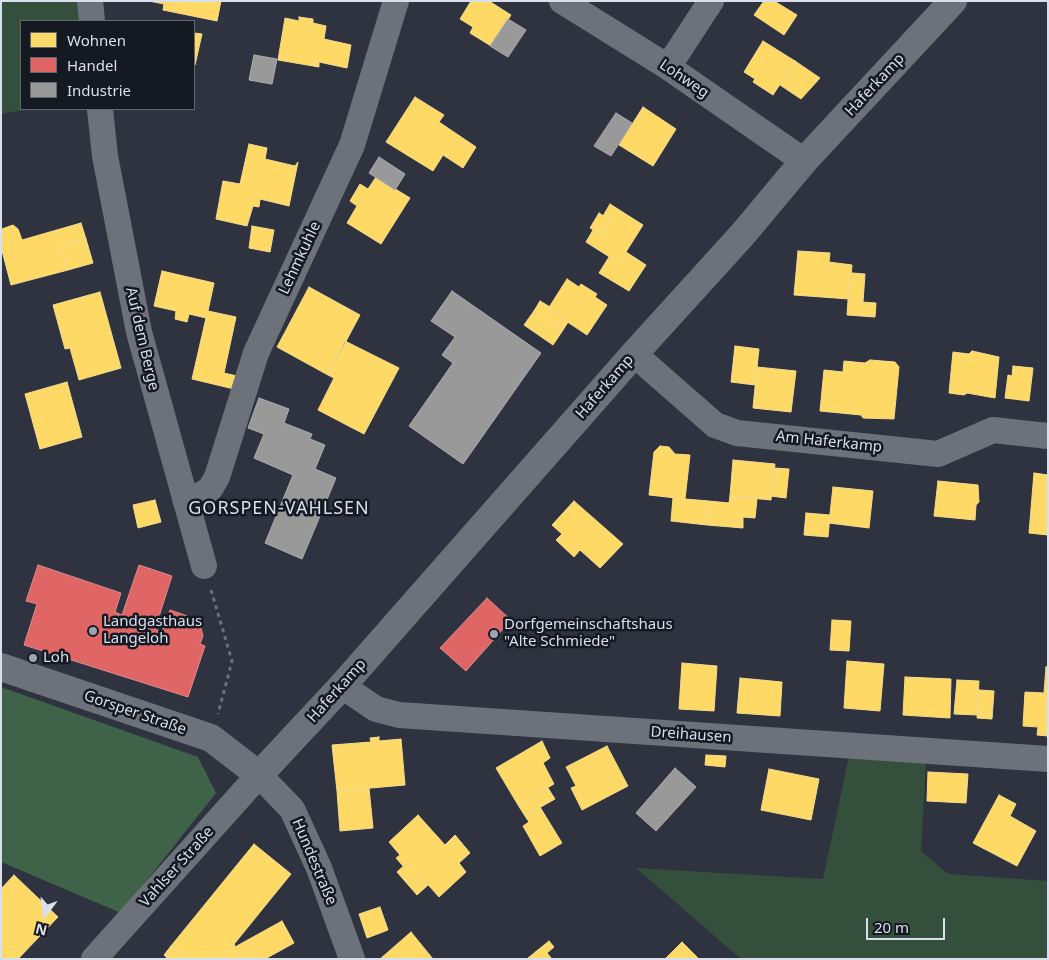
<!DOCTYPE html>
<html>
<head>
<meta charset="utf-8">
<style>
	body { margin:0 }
	#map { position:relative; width:1049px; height:960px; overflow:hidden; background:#2e333f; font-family:"Noto Sans",sans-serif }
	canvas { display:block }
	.frame { position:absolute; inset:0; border:2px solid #d9dfed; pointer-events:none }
	.legend { position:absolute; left:20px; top:20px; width:175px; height:90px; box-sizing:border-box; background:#151922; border:1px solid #636873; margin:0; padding:6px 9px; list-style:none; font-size:15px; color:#d9dfed }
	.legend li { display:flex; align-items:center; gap:10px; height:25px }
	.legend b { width:25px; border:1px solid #636873 }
	.north { position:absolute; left:20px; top:890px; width:50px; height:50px; -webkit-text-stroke:4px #151922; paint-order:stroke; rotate:194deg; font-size:14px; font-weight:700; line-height:20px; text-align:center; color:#d9dfed }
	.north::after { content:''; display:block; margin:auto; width:18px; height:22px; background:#d9dfed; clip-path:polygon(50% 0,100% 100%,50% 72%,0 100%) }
	.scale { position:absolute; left:866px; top:918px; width:79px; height:22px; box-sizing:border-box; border:2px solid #d9dfed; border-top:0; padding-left:6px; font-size:15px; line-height:18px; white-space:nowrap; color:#d9dfed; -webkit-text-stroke:4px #151922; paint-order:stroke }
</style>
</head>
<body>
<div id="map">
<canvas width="1049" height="960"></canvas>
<div class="frame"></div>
<ul class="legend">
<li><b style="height:14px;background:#ffd966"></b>Wohnen</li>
<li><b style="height:14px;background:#e06666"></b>Handel</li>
<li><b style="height:14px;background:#999"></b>Industrie</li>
</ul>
<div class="north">N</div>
<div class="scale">20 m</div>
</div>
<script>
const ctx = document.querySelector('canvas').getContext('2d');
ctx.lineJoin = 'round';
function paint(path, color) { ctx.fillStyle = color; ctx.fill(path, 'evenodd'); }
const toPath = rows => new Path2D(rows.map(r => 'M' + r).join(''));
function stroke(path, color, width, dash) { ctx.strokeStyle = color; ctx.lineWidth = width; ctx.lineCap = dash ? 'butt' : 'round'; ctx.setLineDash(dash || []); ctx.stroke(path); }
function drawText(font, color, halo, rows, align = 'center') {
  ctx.font = font + ' "Noto Sans",sans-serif'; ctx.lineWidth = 5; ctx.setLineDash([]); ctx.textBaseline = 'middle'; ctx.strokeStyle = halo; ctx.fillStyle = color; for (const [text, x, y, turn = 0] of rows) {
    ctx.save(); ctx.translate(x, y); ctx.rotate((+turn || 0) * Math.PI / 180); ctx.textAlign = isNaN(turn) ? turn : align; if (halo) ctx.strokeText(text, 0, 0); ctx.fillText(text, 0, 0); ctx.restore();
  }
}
paint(toPath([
	[1,1,78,1,81,21,21,21,21,109,28,109,1,114],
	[849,756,926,761,921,851,948,874,1048,881,1048,959,741,959,636,868,823,879]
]), '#34503c');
paint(toPath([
	[1,687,198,757,216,793,121,913,1,862]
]), '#3e6349');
const homes = toPath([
	[149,1,221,1,217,21,163,10,164,4,149,1],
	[471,1,489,1,511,15,491,46,470,33,473,27,460,19,471,1],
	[764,1,774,1,797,15,784,35,754,15,764,1],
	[299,17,313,19,313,23,326,26,324,39,351,45,347,68,319,62,319,67,278,60,285,18,299,21,299,17],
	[194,33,202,34,195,65,194,65,194,33],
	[763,41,795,61,773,95,753,82,755,79,744,72,763,41],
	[795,61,820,78,801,99,780,85,795,61],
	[415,97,444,115,439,122,476,147,463,168,443,155,433,171,386,142,415,97],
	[643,107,676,129,653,166,619,145,643,107],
	[249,144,267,148,265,159,295,166,298,162,289,206,260,199,259,207,253,206,247,226,216,219,223,181,240,184,249,144],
	[376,177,410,198,381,244,347,223,357,206,350,201,360,184,368,189,376,177],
	[610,204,643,225,619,263,586,242,593,230,601,234,610,220,603,216,610,204],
	[599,213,610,220,601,234,590,228,599,213],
	[81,223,86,239,61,246,68,270,11,285,1,247,2,229,13,225,18,229,22,240,81,223],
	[252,226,274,230,270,252,249,248,252,226],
	[86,239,93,263,68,270,61,246,86,239],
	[798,251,830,253,829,262,852,265,849,299,794,295,798,251],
	[626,252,646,265,629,291,599,273,609,257,619,263,626,252],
	[162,271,214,283,208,311,236,317,224,373,237,376,234,389,192,379,206,318,189,314,187,322,175,319,176,311,154,306,162,271],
	[852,273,865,274,863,302,848,301,852,273],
	[567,279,579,287,581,284,597,294,595,297,607,305,587,335,548,309,567,279],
	[309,287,360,315,328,375,277,347,309,287],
	[100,292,121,368,79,380,70,348,65,349,53,305,100,292],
	[540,301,550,307,548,309,568,322,563,330,534,311,540,301],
	[848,301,876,303,875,317,847,315,848,301],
	[534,311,563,330,553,345,524,325,534,311],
	[345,341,399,368,364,434,318,410,334,378,328,375,345,341],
	[735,346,759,349,755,385,731,382,735,346],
	[972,351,999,357,995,398,967,393,964,395,949,393,953,352,969,354,972,351],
	[870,360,895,362,899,367,894,419,863,418,861,415,820,411,824,370,843,372,844,361,865,363,870,360],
	[1013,366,1033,368,1029,401,1005,398,1008,375,1012,376,1013,366],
	[757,367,796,371,791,412,753,408,757,367],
	[67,382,82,437,40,449,25,394,67,382],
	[660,446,669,447,675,454,690,455,685,499,649,495,654,452,660,446],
	[733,460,775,464,771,500,730,496,733,460],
	[774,468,789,469,786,498,771,496,774,468],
	[1034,473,1048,475,1048,535,1029,533,1034,473],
	[938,481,978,485,979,502,976,505,975,520,934,516,938,481],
	[833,487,873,491,869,528,829,523,833,487],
	[730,496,757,499,755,518,743,517,743,528,707,525,709,501,729,503,730,496],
	[673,498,709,501,707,525,671,521,673,498],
	[155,500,161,522,138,528,133,505,155,500],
	[574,501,623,544,600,568,580,550,574,557,556,540,562,534,552,525,574,501],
	[806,513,830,515,828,537,804,535,806,513],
	[832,620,851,621,849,651,830,650,832,620],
	[847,661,884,664,880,711,844,708,847,661],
	[682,663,717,666,714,711,679,709,682,663],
	[1046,667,1048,667,1048,736,1037,735,1038,727,1023,726,1025,692,1044,693,1046,667],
	[905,677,951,679,950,718,903,715,905,677],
	[740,678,782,682,780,716,737,713,740,678],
	[957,680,979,681,977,715,954,714,957,680],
	[979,690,994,691,992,719,977,718,979,690],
	[379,737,379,741,401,739,405,785,337,791,332,745,371,742,370,738,379,737],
	[542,741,550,758,543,763,554,784,518,805,496,768,542,741],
	[607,746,628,786,582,810,571,788,576,786,566,767,607,746],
	[706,755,726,756,725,767,705,765,706,755],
	[769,769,819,779,811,820,761,810,769,769],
	[928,772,968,774,966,803,927,801,928,772],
	[369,788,373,828,340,831,337,791,369,788],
	[548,788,555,799,525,816,518,805,548,788],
	[999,795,1016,804,1010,816,1036,831,1017,866,973,843,999,795],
	[540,807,562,843,540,856,523,826,529,822,525,816,540,807],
	[418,815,445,845,455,835,470,853,459,863,466,872,439,897,408,862,403,866,396,858,400,855,389,842,418,815],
	[254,844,291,874,222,959,187,959,171,946,254,844],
	[408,862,428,885,417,895,397,872,408,862],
	[14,875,58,917,18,959,1,959,1,889,14,875],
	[380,907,388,930,367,938,359,914,380,907],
	[282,921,294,943,265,959,242,959,235,947,282,921],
	[411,932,433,959,380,959,411,932],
	[549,941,554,947,547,953,552,959,528,958,549,941],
	[682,942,699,959,665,959,682,942],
	[234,944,242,959,222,959,234,944],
	[171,946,187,959,168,959,164,955,171,946]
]);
paint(homes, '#ffd966');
stroke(homes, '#f4db8e', 1);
const shops = toPath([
	[38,565,121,593,115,612,122,615,139,565,172,576,155,629,162,632,170,610,199,620,203,636,200,644,205,646,188,697,24,645,37,604,26,601,38,565],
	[487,598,511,620,466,671,440,648,487,598]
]);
paint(shops, '#e06666');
stroke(shops, '#de8a8e', 1);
const industry = toPath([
	[508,19,526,30,508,57,490,46,508,19],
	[254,55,277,59,272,84,249,80,254,55],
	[616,113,632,123,611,156,594,146,616,113],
	[379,157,405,174,395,190,369,173,379,157],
	[452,291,541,353,463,464,409,426,453,363,442,355,455,337,431,321,452,291],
	[259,398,289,409,284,423,312,434,310,439,325,445,315,469,336,478,302,559,265,543,293,475,254,458,264,434,248,428,259,398],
	[675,768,696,787,656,831,636,813,675,768]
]);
paint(industry, '#999');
stroke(industry, '#acaeb2', 1);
stroke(toPath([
	[211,590,232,661,218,714]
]), '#6c6f77', 3, [4, 4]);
stroke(toPath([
	[90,1,92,21],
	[562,1,668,67,804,161],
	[668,67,711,1],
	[100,109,105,156,139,332,204,566],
	[634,354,715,425,737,433,938,454,993,430,1048,436],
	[185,499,201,495,210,489,217,477,256,353,352,145,396,1],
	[342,686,376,709,399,715,1048,759],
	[94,959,259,775,292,809,319,868,352,959]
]), '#6d717a', 26);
stroke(toPath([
	[1,667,211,738,259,775,342,686,634,354,743,234,804,161,953,1]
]), '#6d717a', 28);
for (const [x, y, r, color] of [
	[93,631,5,"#9da3b0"],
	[494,634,5,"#9da3b0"],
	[33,658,5,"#9da3b0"]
]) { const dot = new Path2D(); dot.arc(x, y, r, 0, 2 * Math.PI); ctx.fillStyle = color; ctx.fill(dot); stroke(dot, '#151922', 2); }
drawText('15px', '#d9dfed', '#151922', [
	["Lohweg",684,79,34],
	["Haferkamp",875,85,-47],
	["Lehmkuhle",300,258,-65],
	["Auf dem Berge",142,339,77],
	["Haferkamp",605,387,-49],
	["Am Haferkamp",829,442,6],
	["Haferkamp",337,691,-48],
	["Gorsper Straße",135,713,19],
	["Dreihausen",691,735,4],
	["Hundestraße",314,862,67],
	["Vahlser Straße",177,867,-48]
]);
drawText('15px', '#d9dfed', '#151922', [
	["Landgasthaus",103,622],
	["Langeloh",103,639],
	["Dorfgemeinschaftshaus",504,625],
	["\"Alte Schmiede\"",504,642],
	["Loh",43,658]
], 'left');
ctx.letterSpacing = '1px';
drawText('18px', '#d9dfed', '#151922', [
	["GORSPEN-VAHLSEN",279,509]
]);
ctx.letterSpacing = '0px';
</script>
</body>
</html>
